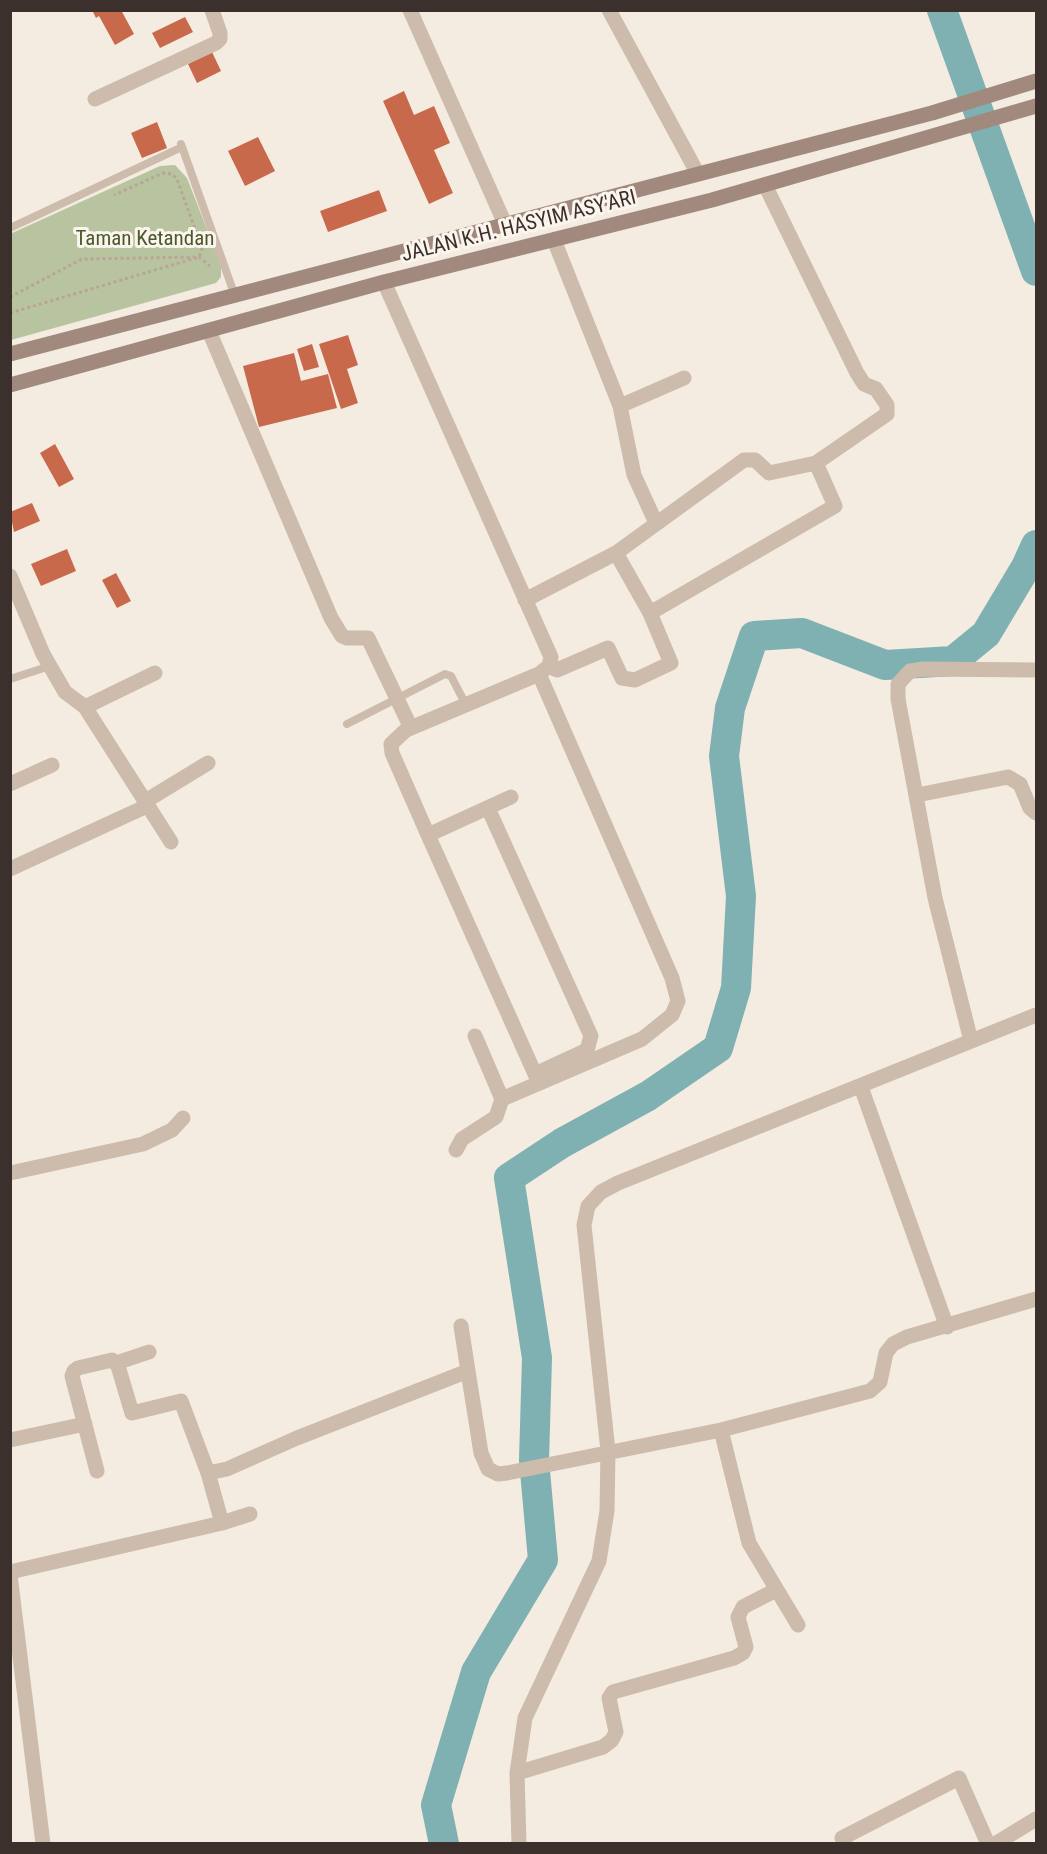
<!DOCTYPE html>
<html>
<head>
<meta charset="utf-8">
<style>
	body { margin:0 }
	#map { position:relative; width:1047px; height:1854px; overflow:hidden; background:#f4ebe1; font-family:"Roboto Condensed",sans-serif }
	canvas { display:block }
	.frame { position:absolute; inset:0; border:12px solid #3b302b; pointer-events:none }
</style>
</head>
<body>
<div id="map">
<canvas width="1047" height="1854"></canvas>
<div class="frame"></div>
</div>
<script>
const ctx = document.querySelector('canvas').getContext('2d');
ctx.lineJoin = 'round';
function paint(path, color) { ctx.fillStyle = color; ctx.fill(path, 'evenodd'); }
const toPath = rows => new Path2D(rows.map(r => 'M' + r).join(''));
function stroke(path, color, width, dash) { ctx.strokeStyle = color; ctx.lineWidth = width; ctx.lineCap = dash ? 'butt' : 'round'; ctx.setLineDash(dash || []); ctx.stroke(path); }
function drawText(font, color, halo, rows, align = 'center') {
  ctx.font = font + ' "Roboto Condensed",sans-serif'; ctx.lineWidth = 6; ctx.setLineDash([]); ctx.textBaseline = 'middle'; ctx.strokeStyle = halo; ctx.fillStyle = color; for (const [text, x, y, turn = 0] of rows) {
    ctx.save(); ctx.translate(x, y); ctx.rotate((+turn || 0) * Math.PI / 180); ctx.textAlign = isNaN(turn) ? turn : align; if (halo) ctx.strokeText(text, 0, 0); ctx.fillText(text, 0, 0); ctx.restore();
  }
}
paint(toPath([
	[175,165,187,178,221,265,221,277,216,283,11,340,10,234,160,166]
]), '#b8c4a0');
stroke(toPath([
	[942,10,1036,271],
	[444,1844,436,1805,476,1672,543,1560,534,1460,537,1358,509,1178,562,1143,648,1096,718,1048,736,988,741,896,724,756,730,708,754,636,802,633,885,665,953,661,986,634,1026,567,1036,545]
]), '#7fb0b2', 30);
paint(toPath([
	[92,10,121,10,134,34,115,45,99,16,96,18],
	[185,17,193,32,160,48,152,33],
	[212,52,221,71,197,83,188,64],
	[404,91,414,115,434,106,450,143,434,150,453,193,429,204,383,101],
	[157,122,167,148,142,158,131,133],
	[258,137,275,171,245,186,228,151],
	[379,190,387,211,328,232,320,211],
	[348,335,358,365,347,369,358,403,341,409,319,344],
	[312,344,319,367,304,371,297,349],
	[294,353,301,381,328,374,337,408,259,427,243,366],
	[55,444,74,479,59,487,40,453],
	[32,503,40,521,14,532,10,512],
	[67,549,76,571,41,586,31,564],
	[116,573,131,601,117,608,102,580]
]), '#c8694b');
stroke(toPath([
	[10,297,82,259,199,257,210,266],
	[10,313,199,257,202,250,198,237,177,179,172,174,163,173,114,195]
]), '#b9a596', 3, [3, 3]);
stroke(toPath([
	[181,144,235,296],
	[10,228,182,147],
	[10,679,50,666],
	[347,724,445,674,451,676,466,705]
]), '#cdbbac', 8);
stroke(toPath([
	[410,10,505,224],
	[609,10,698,174],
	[95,99,216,43,220,39,220,33,212,10],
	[554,240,620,406,684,378],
	[384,282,551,657,549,666,539,674,672,978,678,1001,672,1015,642,1039,502,1099,496,1117,462,1139,456,1150],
	[209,331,331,618,342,636,347,638,368,638,411,728],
	[620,406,634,475,656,523],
	[616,553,744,460,755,460,769,473,816,463,887,414,887,405,876,389,864,384,857,373,765,185],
	[10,576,43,654,65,692,85,707,171,842],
	[525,600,616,553,650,613],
	[549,666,557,670,608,648,622,678,635,680,671,663,650,613,835,506,816,463],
	[85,707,155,673],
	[10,784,52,765],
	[917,795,1008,777,1020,784,1030,808,1036,813],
	[144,802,208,763],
	[488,808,591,1036,587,1050,535,1074,428,835,392,753,391,744,406,730,539,674],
	[428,835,511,797],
	[10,869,147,806],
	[475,1036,502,1099],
	[971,1041,935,898,898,699,898,684,910,671,924,669,1036,670],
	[861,1087,947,1327],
	[10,1173,143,1144,172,1130,183,1118],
	[461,1326,468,1371],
	[116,1363,149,1352],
	[721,1430,749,1543,798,1625],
	[10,1440,85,1424],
	[97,1471,72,1376,74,1371,78,1368,112,1360,118,1366,132,1413,181,1401,208,1473],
	[222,1523,250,1514],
	[10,1572,222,1523,208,1473,227,1469,297,1438,468,1371,481,1453,488,1469,498,1474,507,1473,721,1430,870,1391,880,1382,886,1353,893,1344,907,1337,1036,1299],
	[517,1773,603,1747,612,1740,616,1732,609,1698,613,1692,734,1658,743,1653,746,1647,738,1617,743,1607,776,1590],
	[519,1844,517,1773,525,1718,599,1561,607,1511,608,1451,584,1225,588,1206,601,1192,618,1183,1036,1015],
	[845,1844,842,1838,959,1778,988,1844],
	[995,1844,1036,1819]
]), '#cdbbac', 15);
stroke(toPath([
	[10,1575,43,1844]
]), '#cdbbac', 15);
stroke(toPath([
	[10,354,932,113,1036,81],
	[10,385,384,282,712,200,1036,106]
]), '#a18a7d', 15);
drawText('21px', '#3b302b', '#fbf5ee', [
	["JALAN K.H. HASYIM ASY'ARI",519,227,-14]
]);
drawText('21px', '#4a5a2e', '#fbf5ee', [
	["Taman Ketandan",145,240]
]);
</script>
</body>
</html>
